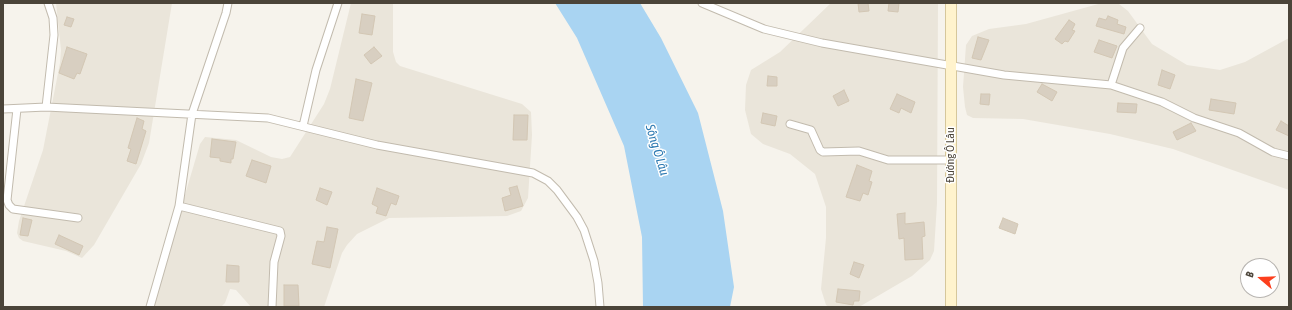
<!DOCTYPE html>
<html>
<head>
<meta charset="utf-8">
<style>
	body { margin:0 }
	#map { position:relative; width:1292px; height:310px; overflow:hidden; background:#f6f3ec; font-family:"Asap Condensed",sans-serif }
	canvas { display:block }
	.frame { position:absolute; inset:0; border:4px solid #4b4439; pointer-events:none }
	.north { position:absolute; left:1240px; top:258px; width:40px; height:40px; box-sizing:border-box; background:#fff; border:1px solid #b7b4b0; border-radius:50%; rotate:289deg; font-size:11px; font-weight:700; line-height:16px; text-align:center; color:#4b4439 }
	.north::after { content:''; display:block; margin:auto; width:14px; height:18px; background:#fc3f1d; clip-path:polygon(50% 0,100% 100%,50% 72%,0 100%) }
</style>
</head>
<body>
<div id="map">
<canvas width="1292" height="310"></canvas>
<div class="frame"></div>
<div class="north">B</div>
</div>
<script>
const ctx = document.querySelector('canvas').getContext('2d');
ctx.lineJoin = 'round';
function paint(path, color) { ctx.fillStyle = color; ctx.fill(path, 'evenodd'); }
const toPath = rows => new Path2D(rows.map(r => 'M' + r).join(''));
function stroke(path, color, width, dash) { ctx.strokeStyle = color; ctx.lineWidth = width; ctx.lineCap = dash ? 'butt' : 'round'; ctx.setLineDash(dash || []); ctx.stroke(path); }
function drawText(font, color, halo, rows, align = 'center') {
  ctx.font = font + ' "Asap Condensed",sans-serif'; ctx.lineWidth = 3; ctx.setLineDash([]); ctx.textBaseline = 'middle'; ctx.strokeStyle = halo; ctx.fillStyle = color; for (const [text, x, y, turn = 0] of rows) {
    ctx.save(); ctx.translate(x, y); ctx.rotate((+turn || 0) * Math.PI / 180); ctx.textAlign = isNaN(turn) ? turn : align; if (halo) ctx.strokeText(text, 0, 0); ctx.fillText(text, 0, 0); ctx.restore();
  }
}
paint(toPath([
	[56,3,172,3,149,143,141,164,94,245,82,258,66,251,23,241,19,238,17,233,19,221,43,150,60,63,61,50],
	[351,3,393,3,393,52,396,62,400,66,522,104,531,112,532,135,528,198,521,211,507,216,389,218,357,234,347,245,342,253,324,307,251,307,236,290,230,289,225,303,221,307,152,307,200,144,205,137,236,140,271,157,282,159,290,157,324,104,330,89],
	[831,3,938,3,937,203,934,251,930,260,912,276,859,307,829,307,826,305,821,289,826,238,826,207,815,174,790,154,763,144,751,134,745,110,746,85,751,70,780,52],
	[1102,3,1119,4,1128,11,1152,44,1187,65,1220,70,1245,62,1289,38,1289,190,1173,149,1110,134,1023,119,973,118,967,115,965,107,963,87,966,45,972,36,989,29,1026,24]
]), '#eae5da');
paint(toPath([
	[555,3,640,3,661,38,698,113,723,211,734,287,730,307,643,307,642,237,624,146,577,38]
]), '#a9d4f2');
const building = toPath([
	[858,3,868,3,869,11,859,12,858,3],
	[889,3,899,3,898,12,888,11,889,3],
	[362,14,375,16,372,35,359,33,362,14],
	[1108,16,1118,20,1117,24,1126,27,1124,34,1096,26,1099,18,1106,20,1108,16],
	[67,17,74,19,71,27,64,25,67,17],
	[1069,20,1075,24,1072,30,1075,31,1068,42,1065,41,1062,44,1055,39,1069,20],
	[978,37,989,40,981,60,972,58,978,37],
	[1099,40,1117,46,1112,58,1094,52,1099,40],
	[67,47,87,54,80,74,77,73,74,79,59,73,67,47],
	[374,47,382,56,371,64,364,55,374,47],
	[1162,70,1175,75,1170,89,1158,85,1162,70],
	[768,76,777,77,777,86,767,86,768,76],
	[356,79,372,83,363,121,349,118,356,79],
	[1042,84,1057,92,1052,101,1037,92,1042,84],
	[844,90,849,101,838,106,833,96,844,90],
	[897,94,915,102,911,113,901,108,899,113,890,109,897,94],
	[981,94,990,94,989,105,980,104,981,94],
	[1211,99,1236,103,1234,114,1209,110,1211,99],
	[1118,103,1137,104,1136,113,1117,112,1118,103],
	[763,113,777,116,775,126,761,123,763,113],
	[514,115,528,115,527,140,513,140,514,115],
	[137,118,144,121,142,129,146,131,136,164,127,161,131,149,128,148,137,118],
	[1281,121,1289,126,1289,136,1276,130,1281,121],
	[1191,123,1196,131,1177,140,1173,132,1191,123],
	[212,139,236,142,233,159,231,159,231,163,220,161,220,158,210,157,212,139],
	[252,160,271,166,266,183,246,176,252,160],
	[857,165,872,171,869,181,872,182,868,195,863,193,860,201,846,197,857,165],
	[517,186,523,206,505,211,502,198,511,195,509,188,517,186],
	[320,188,332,192,327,205,316,200,320,188],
	[377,188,399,196,396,205,391,203,386,216,376,213,378,207,372,204,377,188],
	[905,213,905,224,924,222,925,236,922,237,923,259,905,260,904,238,899,239,897,214,905,213],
	[23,218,32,220,28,236,20,235,23,218],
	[1003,218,1018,224,1015,234,999,228,1003,218],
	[327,227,338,229,330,268,312,264,317,241,324,242,327,227],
	[59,235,83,246,79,255,55,244,59,235],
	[854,262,864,265,859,278,850,274,854,262],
	[227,265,239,266,239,282,226,282,227,265],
	[284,285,298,285,299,306,284,306,284,285],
	[838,289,860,291,859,301,854,301,853,305,836,302,838,289]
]);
paint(building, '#d8cfc1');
stroke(building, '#d3c7b4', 1);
const minor = toPath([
	[702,3,764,29,822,43,1004,75,1111,85,1162,102,1194,118,1239,133,1273,152,1289,156],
	[1111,85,1123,48,1140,28],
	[46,107,54,35,53,18,48,3],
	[3,109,46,107,268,118,377,145,533,173,548,181,557,190,577,217,584,230,594,261,598,283,600,307],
	[17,109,7,200,9,205,13,209,78,218],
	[790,124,811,130,820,150,823,152,859,151,888,160,950,160],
	[303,126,316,70,338,3],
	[179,206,280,231,281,236,274,262,272,307],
	[150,307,179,206,192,114,226,13,228,3]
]);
const secondary = toPath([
	[951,3,951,307]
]);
stroke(minor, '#c2bbae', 9);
stroke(secondary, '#d6c79b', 12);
stroke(minor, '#fff', 7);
stroke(secondary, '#fff3cd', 10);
drawText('12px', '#4b4439', '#fff', [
	["Đường Ô Lâu",950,155,-90]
]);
drawText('italic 13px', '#2e7ab2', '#fff', [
	["Sông Ô Lâu",657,150,73]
]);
</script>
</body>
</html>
